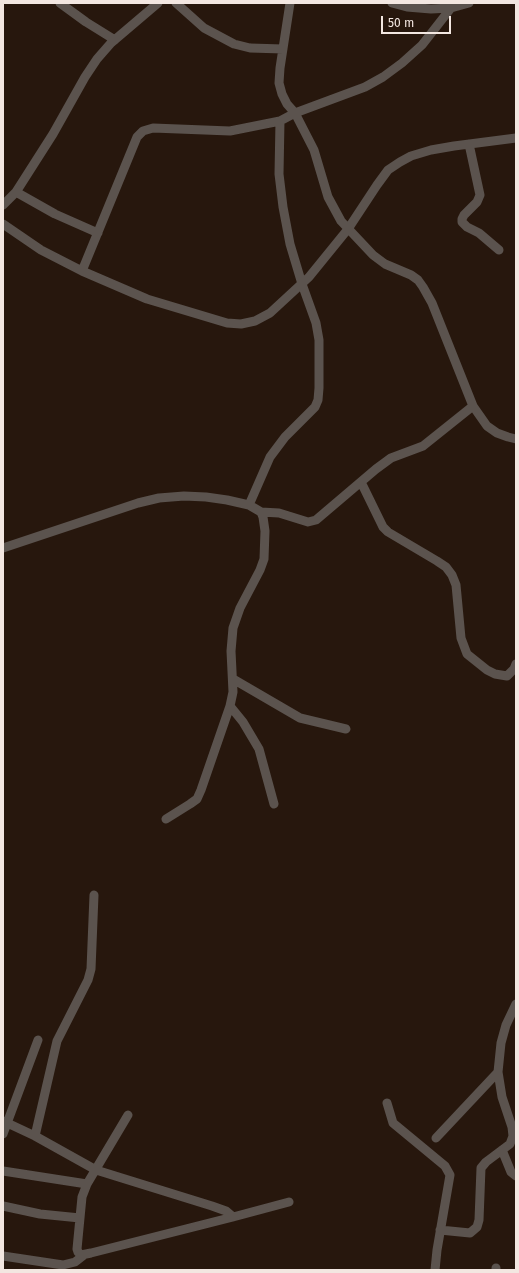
<!DOCTYPE html>
<html>
<head>
<meta charset="utf-8">
<style>
	body { margin:0 }
	#map { position:relative; width:519px; height:1273px; overflow:hidden; background:#27170d; font-family:"Fira Sans",sans-serif }
	canvas { display:block }
	.frame { position:absolute; inset:0; border:4px solid #f3e7e1; pointer-events:none }
	.scale { position:absolute; left:381px; top:16px; width:70px; height:18px; box-sizing:border-box; border:2px solid #f3e7e1; border-top:0; padding-left:5px; font-size:12px; line-height:14px; white-space:nowrap; color:#f3e7e1; -webkit-text-stroke:3px #27170d; paint-order:stroke }
</style>
</head>
<body>
<div id="map">
<canvas width="519" height="1273"></canvas>
<div class="frame"></div>
<div class="scale">50 m</div>
</div>
<script>
const ctx = document.querySelector('canvas').getContext('2d');
ctx.lineJoin = 'round';
const toPath = rows => new Path2D(rows.map(r => 'M' + r).join(''));
function stroke(path, color, width, dash) { ctx.strokeStyle = color; ctx.lineWidth = width; ctx.lineCap = dash ? 'butt' : 'round'; ctx.setLineDash(dash || []); ctx.stroke(path); }
stroke(toPath([
	[60,3,86,22,115,40],
	[176,3,204,28,234,44,250,48,283,49],
	[290,3,280,68,279,83,282,94,287,104,295,113,314,150,328,197,341,221,373,255,385,264,411,275,418,280,423,287,432,303,473,406,487,426,497,433,508,437,516,439],
	[392,3,407,7,431,9,451,8,469,3],
	[469,144,480,195,477,202,464,215,462,219,462,222,467,227,479,233,499,250],
	[16,192,55,214,98,233],
	[3,205,16,192,53,134,85,77,97,59,111,43,158,3],
	[3,224,41,250,82,271,147,299,227,323,241,324,255,321,270,313,309,277,348,229,377,185,388,170,400,162,411,156,431,150,454,146,516,138],
	[82,271,137,137,143,131,153,128,230,131,280,121,295,113,365,87,383,77,402,63,422,45,451,8],
	[361,482,383,527,388,532,437,561,446,567,452,575,456,585,461,638,467,654,487,670,495,674,507,676,514,669,516,664],
	[249,505,270,457,285,437,315,407,318,400,319,388,319,340,316,323,302,284,290,244,283,207,279,174,280,121],
	[261,512,279,513,308,522,316,520,376,469,391,458,423,446,473,406],
	[3,548,138,503,159,498,184,496,206,497,227,500,249,505,261,512,263,517,265,531,264,559,260,570,240,608,233,628,231,651,233,692,230,706,201,790,197,799,190,804,166,819],
	[233,679,300,718,346,729],
	[230,706,243,722,259,749,274,804],
	[387,1103,393,1123,445,1166,450,1175,437,1250,435,1270],
	[128,1115,87,1184,82,1197,77,1249,78,1252,81,1255,91,1253,233,1217,289,1202],
	[3,1121,35,1136,96,1170,212,1206,226,1211,233,1217],
	[3,1134,38,1040],
	[35,1136,57,1041,88,980,91,969,94,895],
	[436,1138,498,1072],
	[502,1150,511,1172,516,1176],
	[3,1171,87,1184],
	[3,1206,40,1214,80,1218],
	[440,1230,470,1233,477,1227,479,1220,481,1168,486,1162,510,1144,513,1136,512,1127,502,1097,498,1072,501,1043,506,1025,516,1004],
	[3,1256,63,1265,75,1262,84,1255],
	[496,1270,496,1268]
]), '#5b534e', 9);
</script>
</body>
</html>
